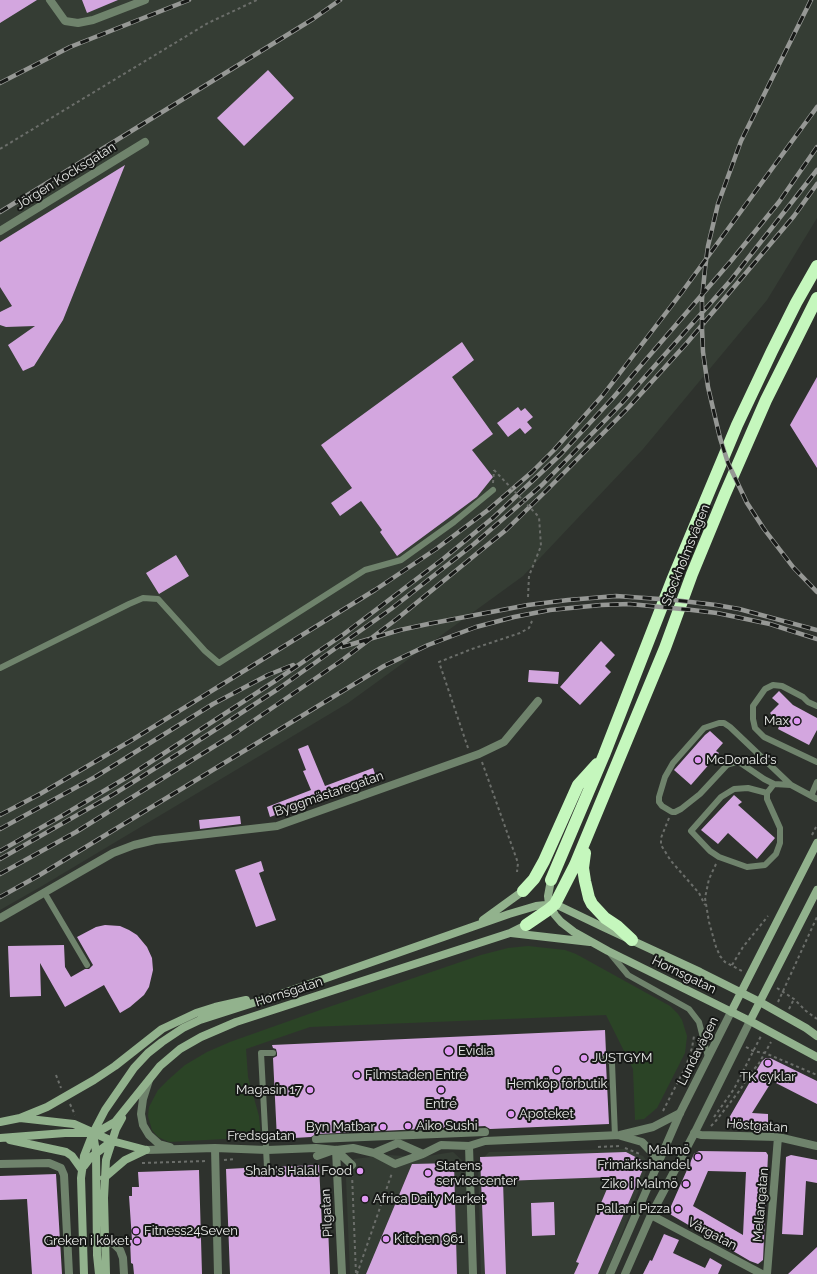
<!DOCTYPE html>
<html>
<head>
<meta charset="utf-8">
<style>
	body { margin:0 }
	canvas { display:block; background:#2e322d }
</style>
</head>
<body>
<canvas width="817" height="1274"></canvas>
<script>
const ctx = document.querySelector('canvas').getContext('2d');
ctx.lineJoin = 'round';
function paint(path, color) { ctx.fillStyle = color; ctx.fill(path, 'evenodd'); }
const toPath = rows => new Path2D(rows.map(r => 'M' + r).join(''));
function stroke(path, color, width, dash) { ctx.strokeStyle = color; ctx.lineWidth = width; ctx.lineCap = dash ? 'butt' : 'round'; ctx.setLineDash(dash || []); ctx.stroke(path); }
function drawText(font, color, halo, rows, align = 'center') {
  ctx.font = font + ' Raleway,sans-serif'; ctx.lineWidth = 4; ctx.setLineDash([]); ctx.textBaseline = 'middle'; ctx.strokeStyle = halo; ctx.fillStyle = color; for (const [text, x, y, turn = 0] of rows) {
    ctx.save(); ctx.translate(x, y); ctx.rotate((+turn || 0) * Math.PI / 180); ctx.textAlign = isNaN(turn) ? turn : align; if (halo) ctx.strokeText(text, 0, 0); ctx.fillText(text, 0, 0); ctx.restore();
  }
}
paint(toPath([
	[0,0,817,0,817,218,767,300,643,449,523,576,348,703,42,886,0,910],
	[625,1149,643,1156,649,1164,606,1274,481,1274,478,1164,489,1152],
	[453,1152,466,1164,470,1274,350,1274,346,1178,354,1159,388,1155,422,1157]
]), '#353d34');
paint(toPath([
	[528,946,565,950,576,954,670,1006,678,1014,682,1020,687,1036,685,1053,657,1108,644,1119,635,1120,633,1069,606,1015,310,1027,246,1049,248,1077,259,1116,261,1137,169,1142,158,1137,152,1130,148,1116,149,1107,158,1090,168,1080,185,1065,207,1052,230,1042,323,1009,481,955,508,948]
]), '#2b4426');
paint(toPath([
	[0,0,37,0,0,23],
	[82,0,118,0,87,13],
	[268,70,294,98,244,146,217,118],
	[125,165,63,320,34,366,23,371,8,345,35,326,6,327,0,325,0,312,12,306,0,287,0,242],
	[462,342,474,360,452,377,493,434,472,450,493,477,477,497,397,556,380,532,382,530,361,501,340,516,331,503,352,488,321,445],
	[817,377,817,468,790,425],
	[518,407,521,411,525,408,533,417,527,422,532,428,525,434,520,428,508,437,497,423],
	[176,555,189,576,159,594,146,573],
	[601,641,615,655,605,666,611,672,580,705,560,687],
	[529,670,559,672,558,684,528,682],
	[779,691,793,705,817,718,817,730,809,745,778,729,780,724,770,713,779,704,772,698],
	[710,731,723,743,716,751,719,753,691,785,674,770,705,735],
	[308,745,325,786,373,768,376,777,270,817,267,807,311,790,303,771,306,770,298,749],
	[734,795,742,802,738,805,775,838,757,859,728,833,718,844,701,830],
	[240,816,241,824,200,829,199,820],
	[261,861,264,871,259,873,276,920,256,927,235,870],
	[105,925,120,926,129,930,137,935,147,947,152,958,153,970,149,987,144,995,130,1007,120,1013,104,985,65,1007,40,963,41,996,10,997,8,946,64,945,65,967,71,977,85,969,89,969,93,965,77,937,96,927],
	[605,1030,606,1053,603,1054,602,1058,606,1064,609,1124,490,1129,485,1126,316,1134,311,1137,277,1139,273,1058,277,1056,277,1053,276,1049,273,1048,272,1045],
	[766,1058,770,1058,817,1081,817,1104,772,1081,752,1113,768,1114,768,1130,732,1127,729,1122,729,1118,762,1061],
	[699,1151,766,1152,768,1155,763,1260,758,1264,750,1261,668,1213,694,1154],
	[708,1171,746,1172,743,1235,693,1206],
	[626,1152,643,1161,644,1167,598,1274,574,1274,579,1263,576,1262,612,1177,503,1181,506,1274,485,1274,480,1157],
	[791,1155,817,1160,817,1183,806,1181,803,1235,782,1234,786,1157],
	[454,1163,457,1274,366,1274,412,1164],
	[319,1165,322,1226,328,1226,330,1274,230,1274,226,1169,263,1167,263,1170,267,1171,270,1171,271,1167],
	[199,1170,202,1274,134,1274,133,1264,131,1263,130,1240,132,1240,129,1196,132,1196,132,1187,139,1187,138,1172],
	[56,1174,62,1274,32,1274,27,1199,0,1200,0,1176],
	[554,1202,555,1235,532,1236,531,1203],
	[664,1234,679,1240,673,1253,705,1268,710,1258,722,1265,718,1274,643,1274,650,1260,652,1261],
	[817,1247,817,1274,788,1274]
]), '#d3a6df');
stroke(toPath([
	[0,149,208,23,257,0],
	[493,483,494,470],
	[528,597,529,576,541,546,539,517],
	[468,748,439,662,472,649,520,633,529,628,532,621],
	[482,762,518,863,517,872],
	[669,818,661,838,661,845,671,861,699,893,705,905],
	[812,835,817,825],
	[716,864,709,879,705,898,709,922,716,947,720,956,725,962,742,971],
	[732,965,743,947,768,916],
	[777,988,794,999,806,1011,817,1019],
	[778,1002,817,917],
	[789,1009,794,999],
	[746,1047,753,1051,765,1053,817,1075],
	[56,1075,61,1088],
	[70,1104,75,1115],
	[663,1111,686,1066,692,1048,694,1036],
	[714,1117,734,1089,761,1036],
	[711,1126,715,1122,740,1090,752,1071,758,1065,771,1042],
	[598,1147,619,1146],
	[625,1148,640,1154],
	[224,1160,235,1159],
	[142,1163,207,1161],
	[352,1174,356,1274],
	[357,1274,392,1173]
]), '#6b6e6a', 2, [3, 3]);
stroke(toPath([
	[0,668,129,604,143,598,158,599,205,651,219,663,365,570,401,560,454,522,493,490],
	[817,706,808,702,803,697,782,686,773,685,765,689,753,706,753,719,755,728,764,737,817,762],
	[791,785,774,784,764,779,742,764,737,762,727,765,700,794,681,809,675,812,672,812,662,806,659,802,659,797,665,777,673,763,704,728,719,723,724,723,730,727,791,785,817,799],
	[767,793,767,799,780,828,780,843,776,854,765,865,747,867,719,857,710,851,691,831,721,797,734,789,748,788,767,793,774,784],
	[811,796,817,782],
	[44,892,87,965],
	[609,952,628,975,689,1009,699,1022,708,1057],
	[606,1057,612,1063,615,1136],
	[267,1167,261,1053,273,1053]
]), '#6f836c', 6);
stroke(toPath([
	[50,0,65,21,78,23,93,20,145,0],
	[0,231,145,142],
	[0,918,113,853,134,845,155,840,277,826,479,754,504,742,538,701],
	[149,1080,143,1099,141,1114,143,1125,149,1135,159,1144,170,1147],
	[694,1133,701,1135,778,1137,817,1146],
	[621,1136,642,1142,659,1160],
	[316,1139,485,1132],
	[469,1146,473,1274],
	[215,1148,218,1274],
	[146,1150,215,1148,267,1150,316,1148,336,1150,353,1148,374,1153,398,1143,423,1154,441,1145,469,1146,485,1141,620,1135,653,1127,680,1113],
	[336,1150,342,1274],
	[336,1150,352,1165],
	[374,1153,395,1164,423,1154],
	[317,1156,331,1151],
	[0,1164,49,1163,61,1168,64,1175,69,1274],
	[651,1215,762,1274],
	[105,1241,114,1244,120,1250,123,1258,124,1274],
	[767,1274,778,1137]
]), '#6f836c', 8);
stroke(toPath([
	[610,1274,680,1113,731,1012],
	[625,1274,651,1215,694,1134,750,1021]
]), '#6f836c', 8);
stroke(toPath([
	[551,880,548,896,549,904,555,915,561,922,574,932,608,951,750,1021,817,1057],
	[483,920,523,891],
	[511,933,590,942],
	[731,1012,817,843],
	[750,1021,817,890],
	[20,1118,47,1107,94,1080,115,1066,162,1029,196,1013,215,1007,246,1000],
	[0,1122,20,1118,74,1124,112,1141,146,1150],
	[93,1133,96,1152,97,1255,99,1274],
	[0,1138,65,1133,93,1133,101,1130,115,1122,119,1117,160,1066,180,1049,201,1037,236,1022,510,933,526,925],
	[10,1140,66,1152,72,1156,82,1170],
	[84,1166,90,1158,112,1141],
	[104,1178,125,1160,146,1150],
	[84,1274,81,1178,84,1156,93,1133,105,1110,134,1068,148,1053,162,1042,183,1028,200,1020,278,995,509,914,536,906,555,904,603,927,700,972,760,1002,806,1028,817,1036],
	[106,1274,104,1198,106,1160,116,1129,122,1118]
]), '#92b28d', 8);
stroke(toPath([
	[585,853,583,868,585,881,589,898,592,904,605,918,617,926,632,940],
	[551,880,604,755,673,578,737,425,772,351,796,303,817,266],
	[523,891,534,879,544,861,578,785,597,764],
	[526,925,548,910,555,904,575,865,665,648,692,574,725,494,766,400,817,298]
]), '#c5f7bd', 12);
const rail = toPath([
	[811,0,741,141,718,204,708,246,705,269,702,299,702,328,703,352,708,387,720,438,728,463,747,503,764,529,793,567,817,592],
	[0,83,70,47,189,0],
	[0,212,313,19,340,0],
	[342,647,400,630,428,624,528,605,568,600,616,596,674,600,716,605,739,609,817,630],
	[0,815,40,794,132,740,375,590,436,549,488,510,532,472,554,450,603,395,682,292,817,107],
	[0,829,95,777,213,704,268,675,293,665],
	[0,851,65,814,129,776,275,681,344,634,443,559,494,517,561,454,612,399,731,261,779,202,817,147],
	[0,859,114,794,181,752,278,689,391,609,474,544,542,485,621,404,731,280,817,170],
	[0,874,76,832,231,736,341,661,398,618,480,551,506,530,547,490,629,407,686,344,794,216,817,184],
	[0,897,38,876,384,666,428,645,476,627,514,617,550,610,601,605,630,604,692,610,717,613,770,624,817,639]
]);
stroke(rail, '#969895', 4.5);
stroke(rail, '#171917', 3, [9]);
stroke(toPath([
	[494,470,539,517]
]), '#6b6e6a', 2, [3, 3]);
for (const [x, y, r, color] of [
	[797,721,4,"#df98f2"],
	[698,760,4,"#df98f2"],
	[449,1051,5,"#df98f2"],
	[584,1058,4,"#df98f2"],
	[768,1063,4,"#df98f2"],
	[557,1070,4,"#df98f2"],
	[357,1075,4,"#df98f2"],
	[310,1090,4,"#df98f2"],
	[441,1090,4,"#df98f2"],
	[511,1114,4,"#df98f2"],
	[408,1126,4,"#df98f2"],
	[383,1127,4,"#df98f2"],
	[698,1157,4,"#df98f2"],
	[360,1171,4,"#df98f2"],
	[428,1173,4,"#df98f2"],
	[686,1184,4,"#df98f2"],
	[365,1199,4,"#df98f2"],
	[678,1209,4,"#df98f2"],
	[136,1231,4,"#df98f2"],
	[386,1239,4,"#df98f2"],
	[137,1241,4,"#df98f2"]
]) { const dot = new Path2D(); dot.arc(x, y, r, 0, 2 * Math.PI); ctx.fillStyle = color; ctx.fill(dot); stroke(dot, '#171917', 1.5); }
drawText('13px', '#e9ebe8', '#171917', [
	["Jörgen Kocksgatan",66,176,-32],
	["Stockholmsvägen",686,555,-68],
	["Byggmästaregatan",329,794,-19],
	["Hornsgatan",684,975,26],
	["Hornsgatan",289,992,-18],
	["Lundavägen",698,1051,-63],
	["Höstgatan",757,1126,4],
	["Fredsgatan",261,1136],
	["Mellangatan",761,1205,-85],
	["Pilgatan",327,1213,-93],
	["Vårgatan",712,1234,28]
]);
drawText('13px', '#e9ebe8', '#171917', [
	["Max",789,721,"right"],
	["McDonald's",706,760],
	["Evidia",458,1051],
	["JUSTGYM",592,1058],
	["Filmstaden Entré",365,1075],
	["TK cyklar",768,1077,"center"],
	["Hemköp förbutik",557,1084,"center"],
	["Magasin 17",302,1090,"right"],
	["Entré",441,1104,"center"],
	["Apoteket",519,1114],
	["Aiko Sushi",416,1126],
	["Byn Matbar",375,1127,"right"],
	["Malmö",690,1150,"right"],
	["Frimärkshandel",690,1165,"right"],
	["Statens",436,1166],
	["servicecenter",436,1181],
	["Shah's Halal Food",352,1171,"right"],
	["Ziko i Malmö",678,1184,"right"],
	["Africa Daily Market",373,1199],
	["Pallani Pizza",670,1209,"right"],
	["Fitness24Seven",144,1231],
	["Kitchen 961",394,1239],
	["Greken i köket",129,1241,"right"]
], 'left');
</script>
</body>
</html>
